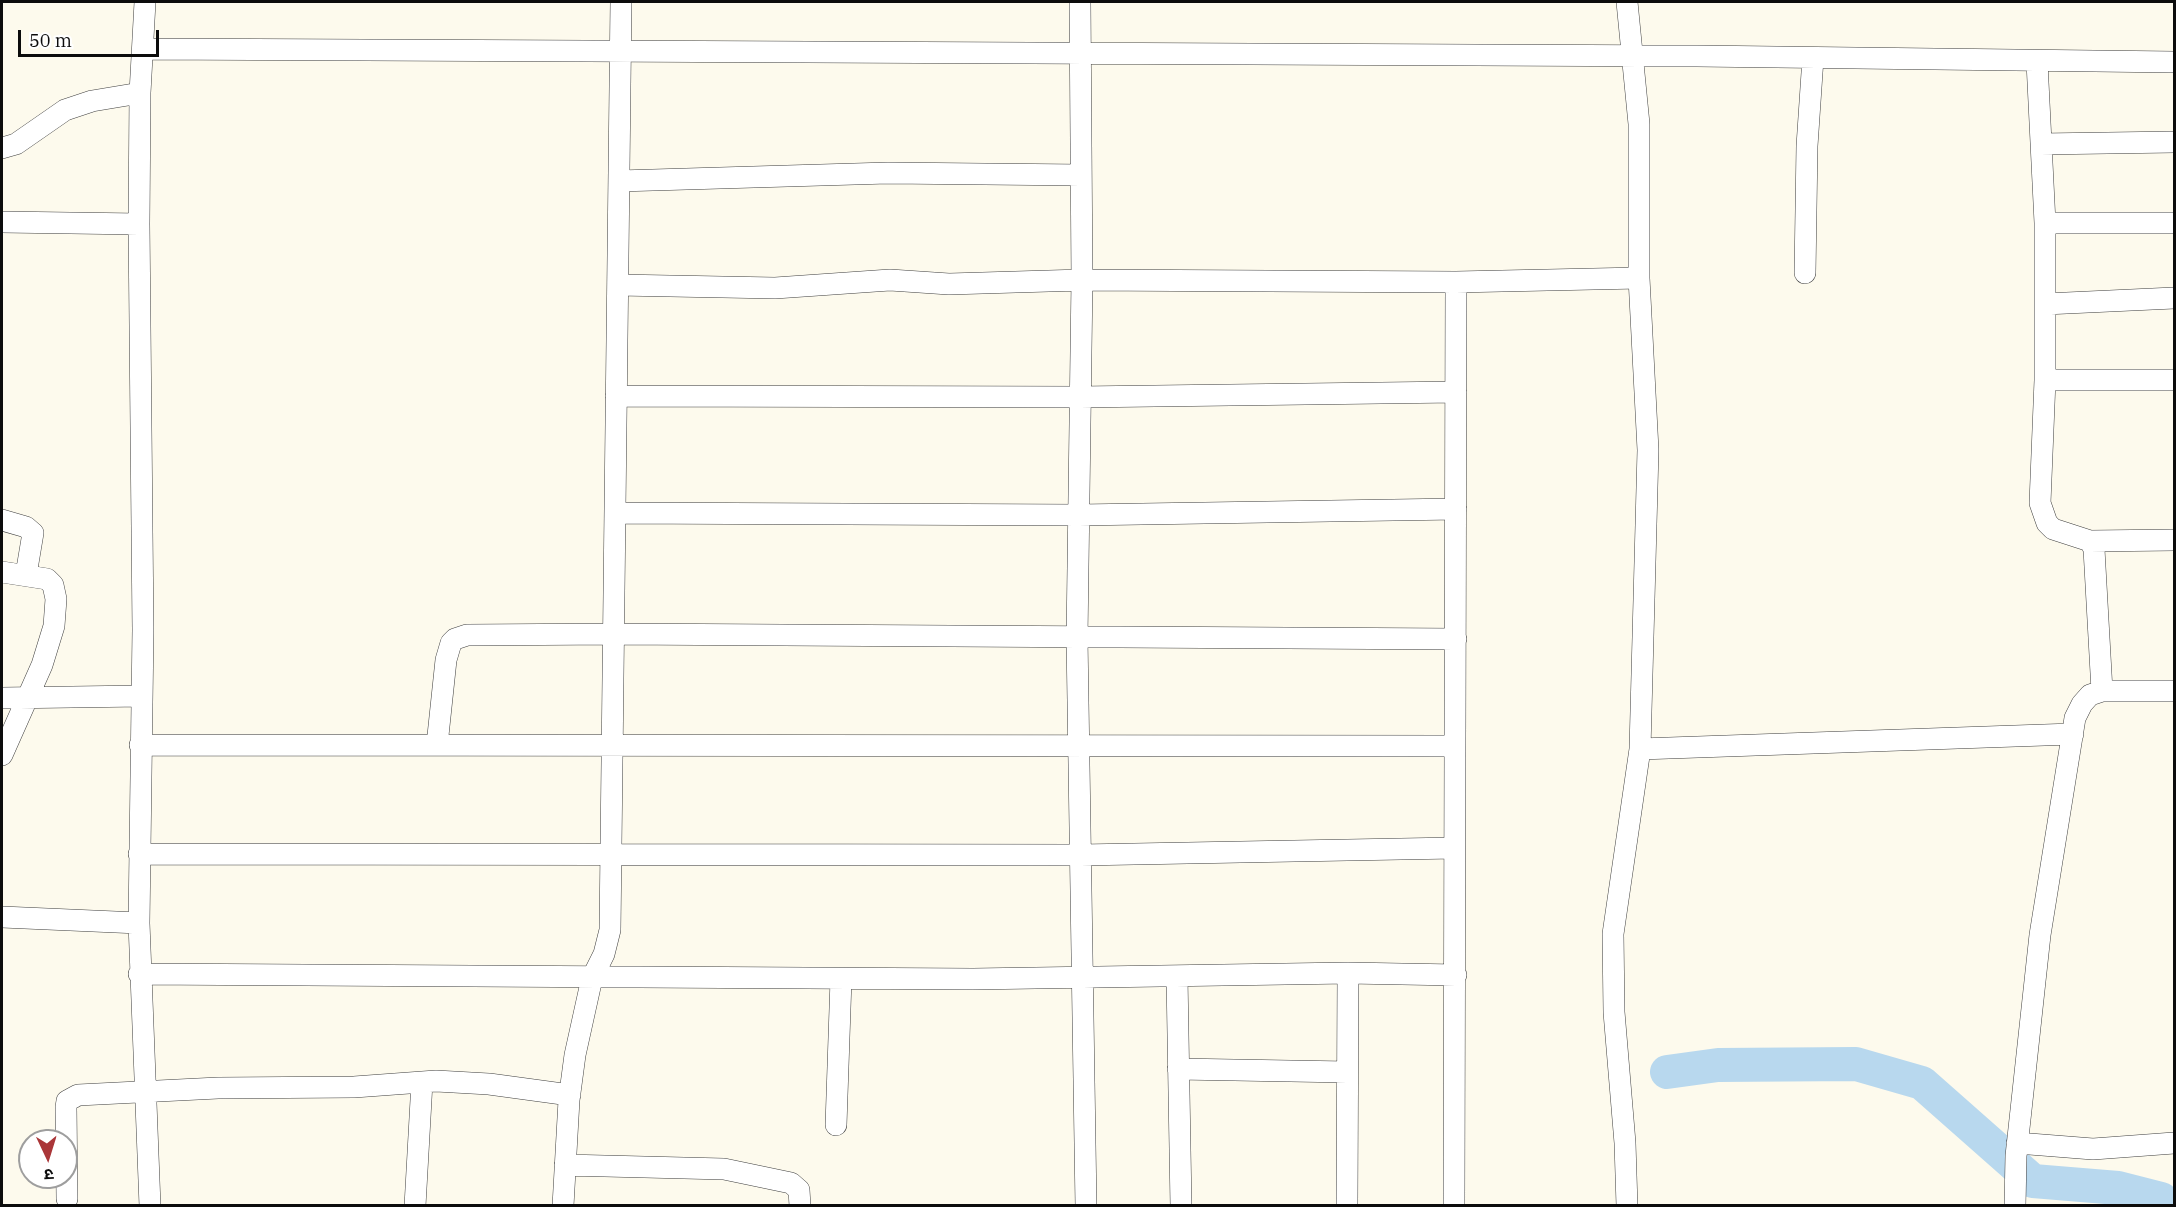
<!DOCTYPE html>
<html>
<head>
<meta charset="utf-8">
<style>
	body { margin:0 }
	#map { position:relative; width:2176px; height:1207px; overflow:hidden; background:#fdfaed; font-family:"IBM Plex Serif","Noto Sans Devanagari",serif }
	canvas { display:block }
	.frame { position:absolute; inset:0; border:3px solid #0c0c0c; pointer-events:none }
	.north { position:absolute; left:18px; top:1129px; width:60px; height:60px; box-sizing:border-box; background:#fff; border:2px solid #9e9e9e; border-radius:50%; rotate:176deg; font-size:16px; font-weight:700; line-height:24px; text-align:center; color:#0c0c0c }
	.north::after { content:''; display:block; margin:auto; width:21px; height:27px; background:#aa3638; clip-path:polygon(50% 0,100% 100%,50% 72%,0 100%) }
	.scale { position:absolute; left:18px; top:30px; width:141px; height:27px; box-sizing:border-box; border:3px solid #0c0c0c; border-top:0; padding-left:8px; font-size:18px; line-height:21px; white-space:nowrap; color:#0c0c0c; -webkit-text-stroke:4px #fff; paint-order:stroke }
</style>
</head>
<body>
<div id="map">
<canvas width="2176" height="1207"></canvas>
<div class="frame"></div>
<div class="north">उ</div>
<div class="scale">50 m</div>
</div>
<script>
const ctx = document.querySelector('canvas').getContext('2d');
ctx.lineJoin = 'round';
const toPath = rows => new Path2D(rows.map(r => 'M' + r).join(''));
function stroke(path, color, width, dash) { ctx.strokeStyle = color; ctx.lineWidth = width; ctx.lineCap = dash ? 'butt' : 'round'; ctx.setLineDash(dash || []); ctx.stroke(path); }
stroke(toPath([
	[1667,1072,1718,1065,1856,1064,1922,1083,2033,1181,2118,1188,2161,1199,2163,1206]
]), '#b8d8ee', 34);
const minor = toPath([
	[145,2,140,93,139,224,143,630,139,923,150,1206],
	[1080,2,1082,280,1077,638,1086,1206],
	[1627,2,1639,124,1639,278,1648,450,1640,749,2073,734],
	[143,49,1697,56,2174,62],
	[2037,62,2045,223,2045,380,2040,503,2047,523,2053,529,2090,541,2094,549,2102,691],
	[2041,144,2174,142],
	[2,148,16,144,65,110,92,101,140,93],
	[619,181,888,173,1081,175],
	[2,222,139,224],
	[2045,223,2174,223],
	[1805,273,1807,146,1813,58],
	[618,285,775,288,890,280,949,284,1082,280,1456,282,1639,278],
	[2045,304,2174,298],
	[2045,380,2174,380],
	[616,396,1080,397,1456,392],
	[615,513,1079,515,1456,509],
	[2,520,26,527,33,533,26,575],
	[2090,541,2174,540],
	[2,572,47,579,53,585,56,599,54,626,42,665,2,755],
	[2,698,142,696],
	[140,745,1455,746],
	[437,745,446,660,451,643,455,639,467,635,615,634,1456,639],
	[139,854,1081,855,1454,848],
	[2,917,139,923],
	[139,974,973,979,1348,973,1456,975],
	[1177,977,1181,1206],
	[1178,1069,1347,1072],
	[836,1125,841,979],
	[2017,1143,2093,1149,2174,1143],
	[565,1165,724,1169,791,1183,799,1190,800,1206],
	[67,1199,66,1107,67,1101,78,1095,218,1088,354,1087,436,1081,489,1084,570,1095],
	[415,1206,422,1082],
	[563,1206,569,1100,575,1055,592,978,604,954,610,930,621,2],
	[1347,1206,1348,973],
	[1454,1206,1456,282],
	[1627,1206,1625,1143,1614,1012,1613,934,1640,749],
	[2015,1206,2016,1156,2040,935,2075,718,2082,704,2090,695,2102,691,2174,691]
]);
stroke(minor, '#3f3f3f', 22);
stroke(minor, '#fff', 21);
</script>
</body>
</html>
